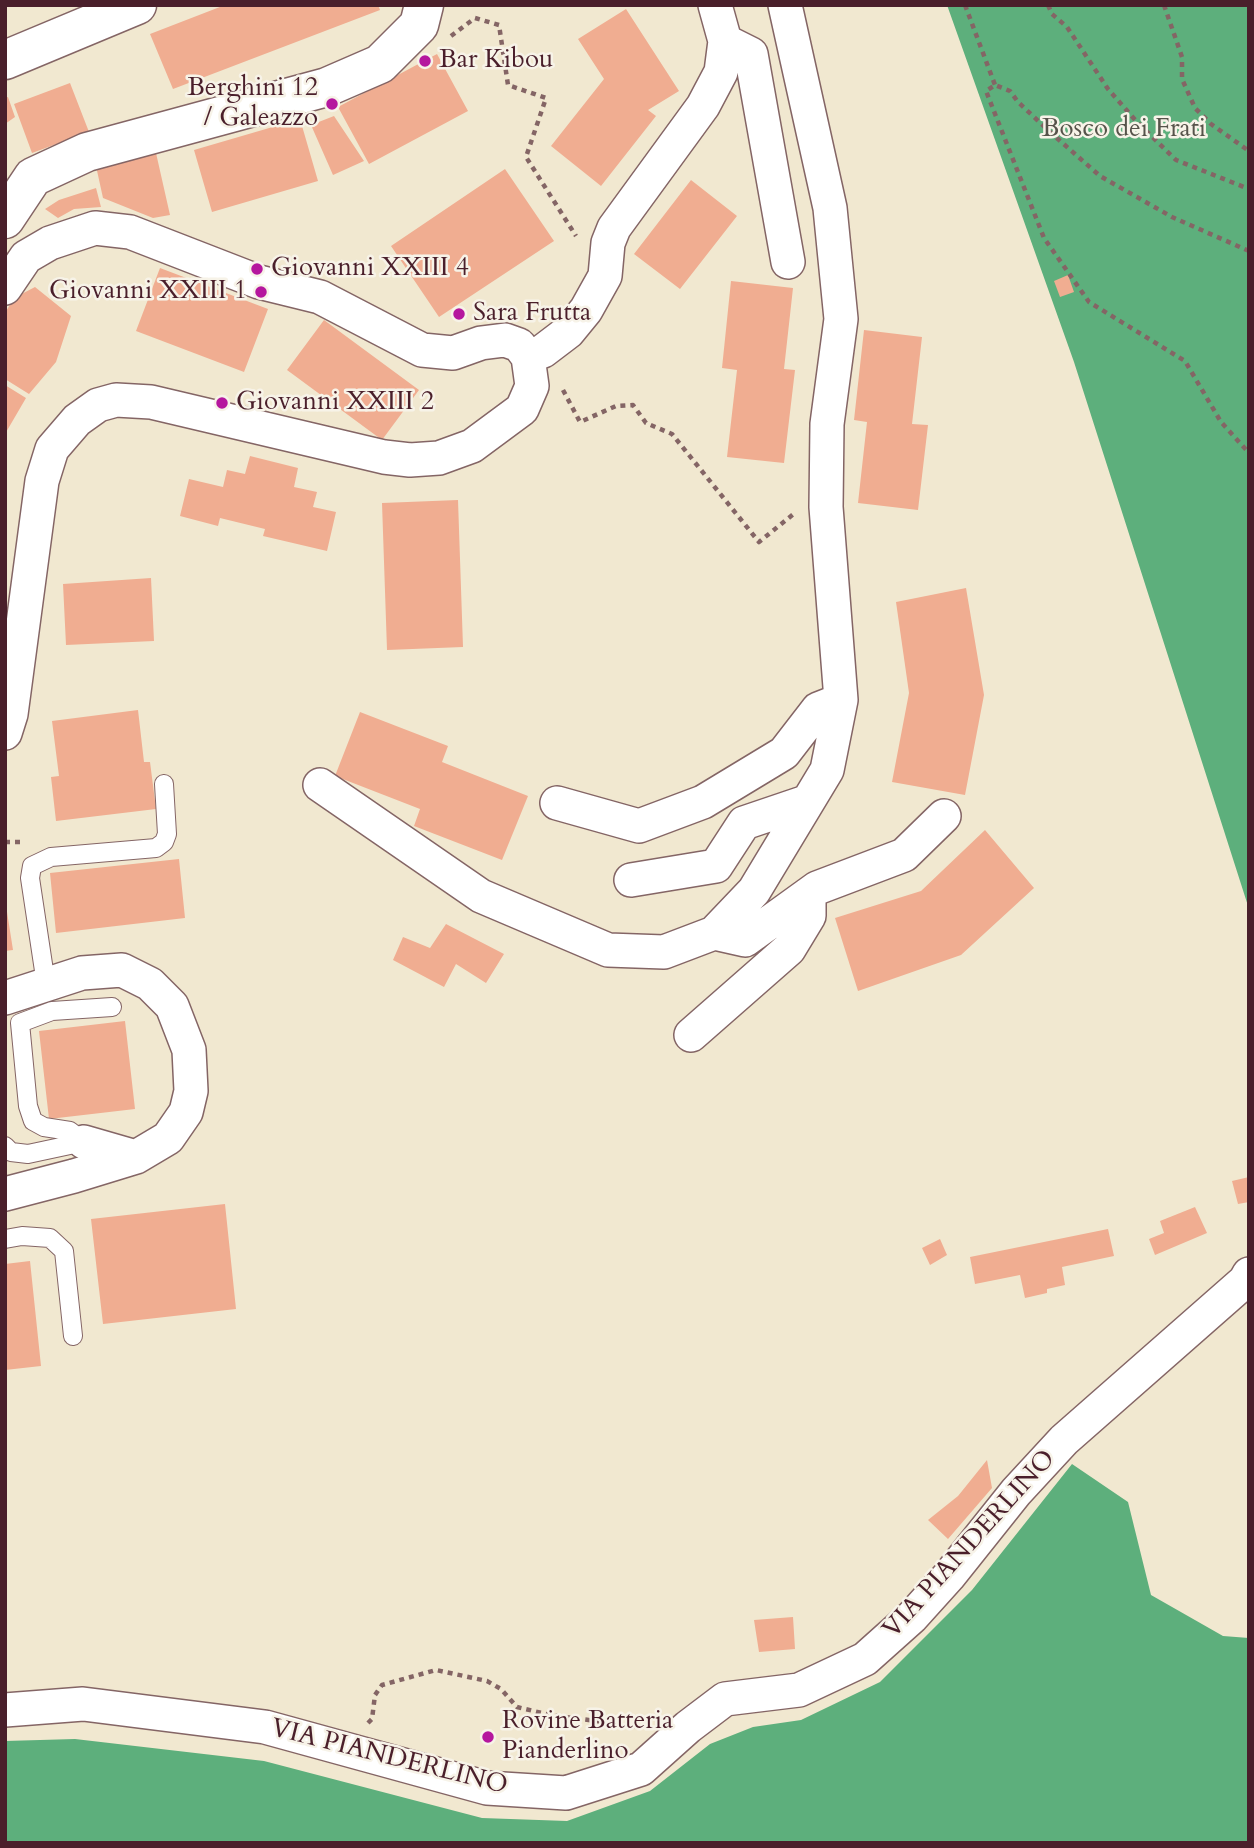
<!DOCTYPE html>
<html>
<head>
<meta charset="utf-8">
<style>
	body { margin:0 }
	#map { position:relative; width:1254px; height:1848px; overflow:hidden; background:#f1e8d0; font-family:Cardo,serif }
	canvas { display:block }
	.frame { position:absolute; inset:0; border:7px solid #4a1f2b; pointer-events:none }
</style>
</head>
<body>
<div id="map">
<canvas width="1254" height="1848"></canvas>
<div class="frame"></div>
</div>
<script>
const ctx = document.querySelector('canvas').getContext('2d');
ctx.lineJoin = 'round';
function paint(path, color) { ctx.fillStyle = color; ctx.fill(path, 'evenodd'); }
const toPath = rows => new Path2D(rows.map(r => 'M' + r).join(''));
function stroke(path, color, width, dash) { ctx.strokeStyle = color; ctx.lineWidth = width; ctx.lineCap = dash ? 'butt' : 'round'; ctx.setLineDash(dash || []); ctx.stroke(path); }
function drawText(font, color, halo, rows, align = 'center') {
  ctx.font = font + ' Cardo,serif'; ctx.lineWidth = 5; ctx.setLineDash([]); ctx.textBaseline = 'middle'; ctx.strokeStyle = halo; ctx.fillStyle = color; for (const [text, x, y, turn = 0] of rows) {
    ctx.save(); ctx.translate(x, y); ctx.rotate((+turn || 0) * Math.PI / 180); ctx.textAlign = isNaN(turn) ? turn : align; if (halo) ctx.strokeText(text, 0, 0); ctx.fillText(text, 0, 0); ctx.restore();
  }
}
paint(toPath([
	[947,5,1249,5,1249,909,1074,362],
	[1072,1464,1128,1502,1151,1595,1223,1636,1249,1638,1249,1843,5,1843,5,1741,75,1739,264,1761,482,1818,567,1821,650,1791,710,1744,753,1727,801,1720,880,1682,972,1590]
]), '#5daf7c');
paint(toPath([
	[225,5,378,5,380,10,173,89,150,34],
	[626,9,679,91,648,110,656,116,601,186,551,146,604,79,578,39],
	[437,54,468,111,369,164,338,107],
	[70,83,89,132,32,153,14,104],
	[8,97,15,117,5,124,5,98],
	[334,116,364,161,333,175,311,125],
	[300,119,318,181,212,212,194,150],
	[156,153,170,215,153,218,103,198,96,166],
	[505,169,554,241,439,317,391,246],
	[691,180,737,216,680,289,634,254],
	[96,188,101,207,74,209,58,218,45,209,59,200],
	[160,268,268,309,244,372,136,331],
	[1068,275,1074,292,1060,297,1054,281],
	[731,281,793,288,784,369,795,370,784,463,727,457,737,370,722,368],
	[35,287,71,316,56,362,29,394,5,379,5,313,14,298],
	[324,320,419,390,382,440,287,370],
	[864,330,922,337,912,424,928,425,918,510,858,503,867,422,854,420],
	[5,385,26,398,5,434],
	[250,456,298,468,294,487,317,492,313,507,336,512,327,551,263,536,265,529,220,518,218,526,180,516,189,479,223,487,227,470,245,474],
	[458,500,463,647,387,650,382,503],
	[151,578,154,641,66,645,63,584],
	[966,588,984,695,965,795,892,782,909,693,896,602],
	[138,710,144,762,150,762,156,809,56,821,51,777,59,776,52,721],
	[360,712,448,746,442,762,528,796,502,860,414,826,420,809,335,776],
	[985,830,1034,888,961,955,858,991,835,918,921,891],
	[179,859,185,918,56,933,50,873],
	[5,899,13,950,5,951],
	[446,924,504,954,486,983,456,964,444,987,393,960,403,937,430,948],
	[125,1021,135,1109,49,1119,39,1031],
	[1249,1177,1249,1202,1238,1204,1232,1181],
	[225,1204,236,1309,103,1324,91,1219],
	[1195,1207,1207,1233,1155,1255,1149,1239,1164,1233,1160,1221],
	[1108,1229,1114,1256,1062,1267,1065,1285,1047,1289,1047,1293,1025,1298,1020,1275,975,1284,970,1257],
	[940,1239,947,1255,930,1265,922,1248],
	[30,1261,41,1366,5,1370,5,1264],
	[987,1460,992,1488,948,1539,928,1520,958,1496],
	[793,1617,795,1649,759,1652,754,1620]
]), '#f0ad91');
const lane = toPath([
	[46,984,30,878,32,866,51,857,156,848,164,842,167,834,164,784],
	[84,1142,70,1131,44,1127,33,1121,28,1106,20,1023,52,1011,112,1007],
	[5,1146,11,1152,28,1154,84,1142],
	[5,1239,22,1236,50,1238,64,1251,73,1336]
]);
const street = toPath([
	[725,41,751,54,788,262],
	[5,288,26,257,50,243,95,228,130,232,259,282,320,297,422,350,453,353,481,343,505,340,519,345,528,357,532,386,522,409,472,446,439,458,410,460,384,457,151,402,116,400,98,405,77,420,52,449,42,481,11,714,5,733],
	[528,357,543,351,568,332,586,310,605,276,608,243,614,228,703,106,721,72,725,41,715,5],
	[320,785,481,896,608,950,664,952,714,933,754,891,827,770,841,700,826,507,827,424,841,319,830,208,785,5],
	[557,803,639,826,703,802,784,753,818,709,841,700],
	[631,880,716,866,744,823,806,802],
	[714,933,745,940,817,888,904,855,944,816],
	[5,998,82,973,122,970,150,984,172,1006,189,1050,191,1091,186,1112,168,1138,136,1157,74,1176,5,1194],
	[691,1035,789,949,809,916,809,894],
	[84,1142,136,1157],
	[5,1710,83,1704,265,1727,487,1788,566,1793,641,1769,688,1727,725,1699,799,1690,865,1659,912,1617,949,1576,1016,1492,1064,1440,1245,1281,1249,1274]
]);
const secondary = toPath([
	[5,60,137,5],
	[5,219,33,177,87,152,327,87,380,64,419,25,424,5]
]);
stroke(lane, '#846565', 20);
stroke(street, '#846565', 36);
stroke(secondary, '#846565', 41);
stroke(toPath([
	[965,5,995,85],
	[1048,5,1052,14,1067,27,1108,89,1136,121,1176,160,1249,189],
	[1164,5,1182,57,1182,79,1195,108,1211,124,1249,151],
	[451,36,475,18,499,25,508,85,546,98,526,157,576,236],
	[1249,251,1172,217,1100,176,1050,132,1018,102,1010,91,995,85,986,91,1044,238,1089,302,1185,361,1221,422,1249,453],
	[563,390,580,422,616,406,633,405,646,423,672,434,759,542,796,512],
	[5,842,25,842],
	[368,1723,372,1719,375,1695,382,1685,436,1670,487,1681,501,1689,517,1707,550,1715,627,1725,641,1728]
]), '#846565', 4.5, [5, 5]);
stroke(lane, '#fff', 18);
stroke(street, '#fff', 33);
stroke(secondary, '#fff', 38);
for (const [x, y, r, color] of [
	[425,61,7,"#b5179e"],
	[332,104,7,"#b5179e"],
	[257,269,7,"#b5179e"],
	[261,292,7,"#b5179e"],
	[459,314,7,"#b5179e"],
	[222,403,7,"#b5179e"],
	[488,1737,7,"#b5179e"]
]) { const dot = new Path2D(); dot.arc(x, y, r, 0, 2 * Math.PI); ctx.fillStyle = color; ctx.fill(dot); stroke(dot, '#f7f3e8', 2.5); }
drawText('26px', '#4a1f2b', '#f7f3e8', [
	["Bar Kibou",439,61],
	["Berghini 12",318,89,"right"],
	["/ Galeazzo",318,119,"right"],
	["Giovanni XXIII 4",271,269],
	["Giovanni XXIII 1",247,292,"right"],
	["Sara Frutta",473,314],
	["Giovanni XXIII 2",236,403],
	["Rovine Batteria",502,1722],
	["Pianderlino",502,1752]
], 'left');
drawText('26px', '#56534a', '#f7f3e8', [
	["Bosco dei Frati",1124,130]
]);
drawText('26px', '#4a1f2b', '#f7f3e8', [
	["VIA PIANDERLINO",970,1545,-48],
	["VIA PIANDERLINO",389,1758,14]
]);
</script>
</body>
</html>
